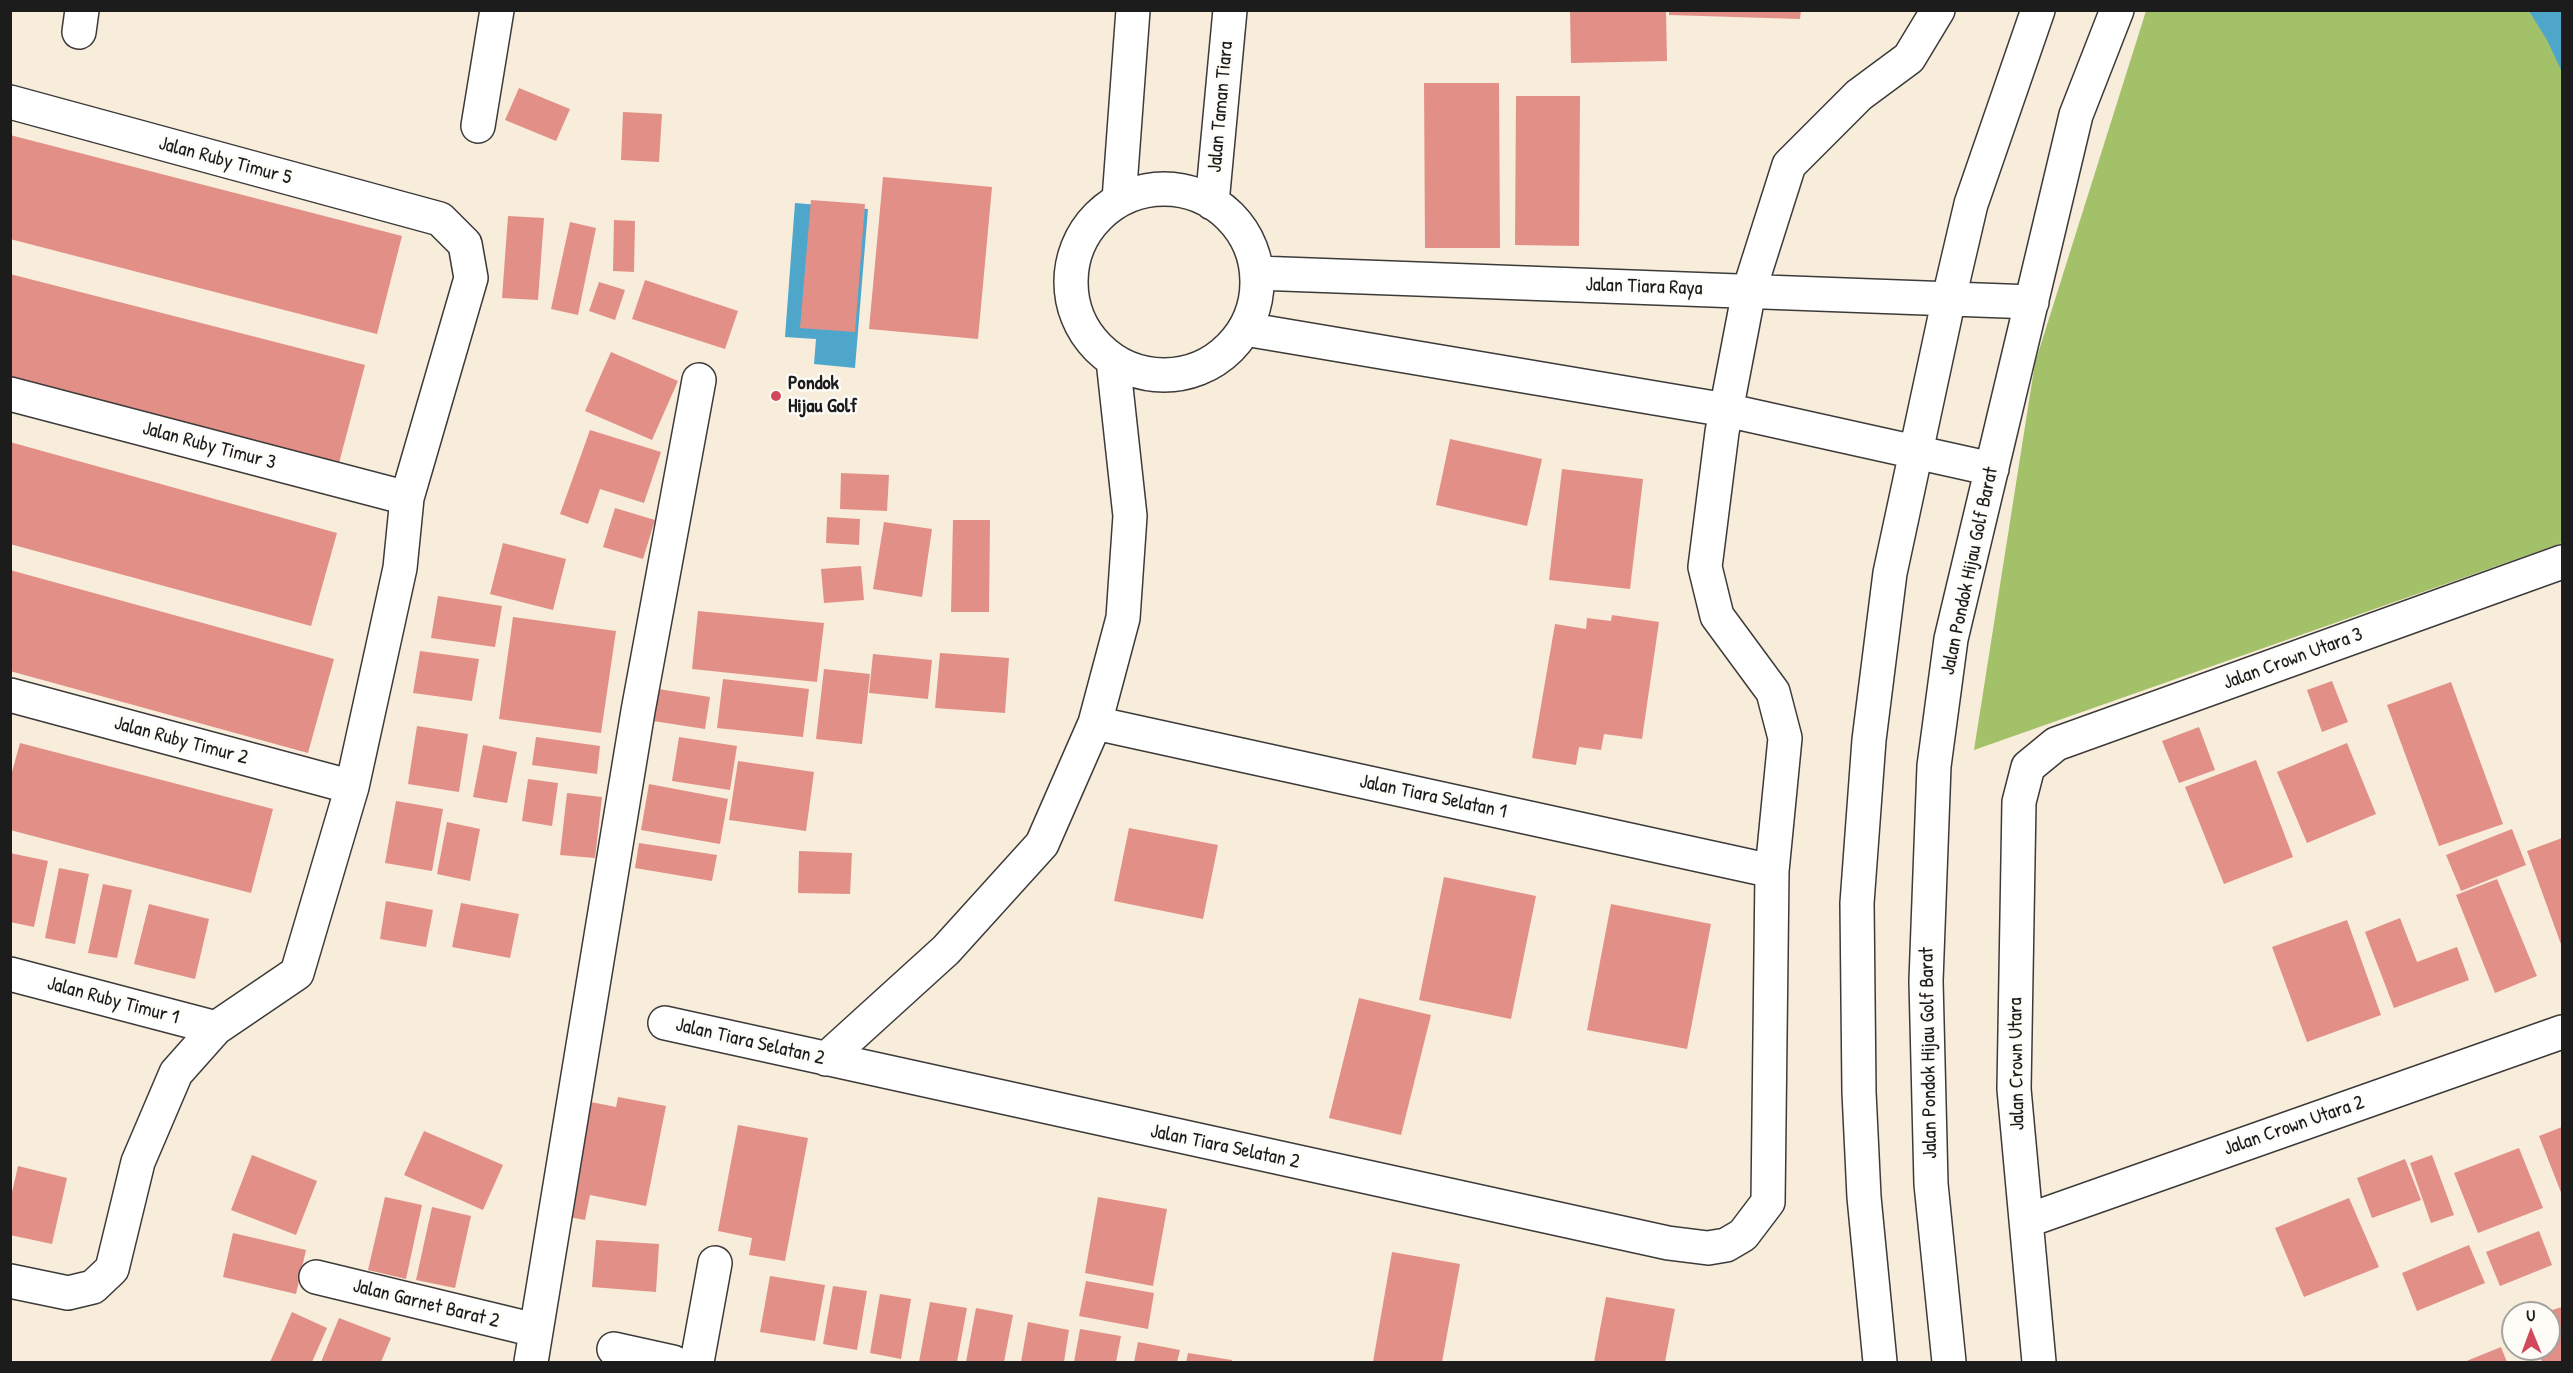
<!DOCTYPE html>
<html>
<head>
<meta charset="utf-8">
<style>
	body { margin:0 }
	#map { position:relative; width:2573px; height:1373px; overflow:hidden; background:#f8ecdb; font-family:"Patrick Hand",sans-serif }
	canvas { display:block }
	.frame { position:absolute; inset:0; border:12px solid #1c1c1c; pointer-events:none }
	.north { position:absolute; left:2501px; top:1301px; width:60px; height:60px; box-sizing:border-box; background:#fdfcf7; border:2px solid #a3a29f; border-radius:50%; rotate:359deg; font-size:16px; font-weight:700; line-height:24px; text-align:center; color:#1c1c1c }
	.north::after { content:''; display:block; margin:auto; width:21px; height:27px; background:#d1495b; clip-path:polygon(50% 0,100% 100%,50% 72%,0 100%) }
</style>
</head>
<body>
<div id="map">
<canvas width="2573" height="1373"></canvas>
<div class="frame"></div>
<div class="north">U</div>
</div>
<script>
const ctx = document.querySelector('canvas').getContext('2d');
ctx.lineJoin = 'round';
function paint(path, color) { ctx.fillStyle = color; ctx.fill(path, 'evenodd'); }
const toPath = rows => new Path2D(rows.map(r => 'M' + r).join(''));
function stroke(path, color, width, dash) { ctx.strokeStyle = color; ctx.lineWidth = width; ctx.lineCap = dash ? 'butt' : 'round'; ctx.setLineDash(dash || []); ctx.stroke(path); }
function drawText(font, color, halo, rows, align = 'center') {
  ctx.font = font + ' "Patrick Hand",sans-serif'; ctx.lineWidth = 5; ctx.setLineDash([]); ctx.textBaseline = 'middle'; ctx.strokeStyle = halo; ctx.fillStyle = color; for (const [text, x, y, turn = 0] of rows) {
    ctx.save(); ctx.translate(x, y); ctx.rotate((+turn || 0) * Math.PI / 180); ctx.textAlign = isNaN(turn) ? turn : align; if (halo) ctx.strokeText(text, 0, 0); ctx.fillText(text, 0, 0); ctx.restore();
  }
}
paint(toPath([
	[2146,11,2562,11,2562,543,1974,750,2035,363]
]), '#a2c169');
paint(toPath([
	[2529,11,2562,11,2562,72,2547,40],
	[795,203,868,209,855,368,814,364,816,339,785,337]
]), '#4ea7cb');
paint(toPath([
	[1570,10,1666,10,1667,61,1571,63],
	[1669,10,1801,10,1800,19,1669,15],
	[1424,83,1499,83,1500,248,1425,248],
	[519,88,570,109,556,141,505,120],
	[1516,96,1580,96,1579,246,1515,245],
	[623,112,662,114,659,162,621,160],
	[10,135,402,236,377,334,10,239],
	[883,177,992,187,978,339,869,329],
	[811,200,865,204,855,332,800,328],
	[508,216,544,218,538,300,502,298],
	[614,220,635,221,634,272,613,271],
	[570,222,596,228,578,315,551,309],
	[10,274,365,365,339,463,10,378],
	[645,280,738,311,725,349,632,319],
	[599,282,625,290,615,320,589,311],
	[611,352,678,381,652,440,585,411],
	[590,430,661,452,644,503,600,489,588,524,560,514],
	[1450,439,1542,459,1527,526,1436,505],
	[10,442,337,533,311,626,10,544],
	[1562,469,1643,479,1630,589,1549,580],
	[841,473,889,475,887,511,840,509],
	[615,508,655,520,643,559,603,547],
	[827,517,860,519,859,545,826,543],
	[953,520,990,520,989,612,951,612],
	[884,522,932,529,922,597,873,589],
	[503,543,566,559,553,610,490,594],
	[861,566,864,600,824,603,821,569],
	[10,570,334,659,308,753,10,671],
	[438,596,502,606,495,647,431,638],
	[698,611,824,623,817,682,692,669],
	[1612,615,1659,622,1642,739,1604,734,1601,750,1579,747,1576,765,1532,758,1555,624,1586,629,1587,618,1611,621],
	[513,617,616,631,601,733,499,719],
	[420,651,479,659,472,701,413,693],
	[940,653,1009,658,1005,713,935,708],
	[873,654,932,660,928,699,869,693],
	[824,669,870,674,862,744,816,739],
	[723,679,809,689,803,737,717,728],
	[2332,681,2348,722,2322,732,2307,690],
	[2451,682,2503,824,2439,846,2387,705],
	[658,689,710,697,705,729,653,721],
	[417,726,468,734,459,792,408,784],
	[2199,727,2215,770,2179,783,2162,741],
	[536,737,600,746,597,774,532,765],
	[679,737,737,746,730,790,672,781],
	[20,743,273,809,251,893,10,830,10,779],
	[2347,743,2376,814,2307,843,2277,772],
	[483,745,517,752,507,803,473,797],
	[2256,760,2293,857,2224,884,2185,787],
	[738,761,814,772,806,831,729,820],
	[528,779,558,783,552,826,522,821],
	[649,784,728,799,720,844,641,830],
	[567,793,602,797,595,858,560,855],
	[396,801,443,809,432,871,385,863],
	[447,822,480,829,470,881,437,874],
	[1129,828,1218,845,1203,919,1114,901],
	[2512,829,2526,865,2461,891,2446,855],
	[2562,838,2562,947,2527,851],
	[639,843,717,855,712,881,635,868],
	[799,851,852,853,850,894,798,893],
	[10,853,48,861,34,927,10,922],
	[59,868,89,874,75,944,45,938],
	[1444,877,1536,896,1511,1019,1419,1000],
	[2497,879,2537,976,2495,993,2456,895],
	[103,884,132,890,117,958,88,953],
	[386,901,433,910,426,947,380,939],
	[461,903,519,914,510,958,452,947],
	[149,904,209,919,195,979,134,964],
	[1611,904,1711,924,1687,1049,1587,1030],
	[2400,918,2417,962,2457,947,2469,980,2394,1008,2365,932],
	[2347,920,2381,1015,2307,1042,2272,947],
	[1359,998,1431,1015,1401,1135,1329,1118],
	[618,1097,666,1106,646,1206,590,1195,585,1220,563,1216,586,1101,616,1107],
	[738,1125,808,1138,785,1261,749,1255,752,1238,718,1231],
	[2562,1127,2562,1195,2539,1136],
	[424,1131,503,1165,483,1210,404,1175],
	[2519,1148,2543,1208,2478,1233,2454,1173],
	[252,1155,317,1181,296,1235,231,1210],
	[2432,1155,2454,1215,2431,1223,2410,1163],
	[2405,1159,2421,1200,2372,1218,2357,1178],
	[18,1166,67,1178,52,1244,10,1235,10,1201],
	[385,1197,422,1205,406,1279,368,1270],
	[1098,1197,1167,1209,1153,1286,1085,1273],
	[2349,1198,2379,1267,2304,1297,2275,1228],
	[432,1207,471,1216,455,1288,416,1280],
	[2539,1231,2552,1265,2500,1286,2486,1252],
	[233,1233,306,1250,296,1294,223,1277],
	[596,1240,659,1244,656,1292,592,1287],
	[2469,1245,2485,1283,2417,1311,2402,1273],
	[1392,1252,1460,1264,1442,1362,1373,1362],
	[770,1276,825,1285,815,1341,760,1332],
	[1086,1281,1154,1293,1148,1329,1079,1316],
	[833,1286,867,1291,857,1350,823,1344],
	[880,1294,911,1299,901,1359,870,1353],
	[1606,1297,1675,1309,1665,1362,1594,1362],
	[930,1302,967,1308,957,1362,919,1362],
	[2562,1307,2562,1362,2542,1362,2537,1349,2549,1349,2549,1311],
	[976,1308,1013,1315,1004,1362,966,1362],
	[292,1312,327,1328,312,1362,270,1362],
	[339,1318,391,1338,381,1362,321,1362],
	[1028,1322,1069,1330,1064,1362,1021,1362],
	[1080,1329,1121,1336,1116,1362,1074,1362],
	[1138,1342,1180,1350,1177,1362,1134,1362],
	[2501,1347,2507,1362,2464,1362],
	[1188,1353,1232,1360,1232,1362,1186,1362]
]), '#e29087');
const minor = toPath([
	[79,32,82,10],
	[10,102,440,219,465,244,471,278,407,498,400,568,352,787,297,973,216,1028,176,1073,138,1162,112,1269,93,1287,68,1293,10,1281],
	[478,126,497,10],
	'1071 282a93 93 0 1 1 186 0a93 93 0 1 1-186 0Z',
	[1119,200,1133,10],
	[1212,203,1230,10],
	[1257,273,2032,302],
	[1245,329,1726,410,1992,469],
	[10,394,407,498],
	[10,695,352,787],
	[1095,723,1772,871],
	[10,974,216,1028],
	[665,1023,1668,1243,1708,1248,1726,1245,1743,1235,1768,1202,1772,871,1785,738,1773,692,1717,616,1705,567,1722,432,1749,291,1789,165,1859,95,1909,58,1938,10],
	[826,1059,946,950,1042,844,1095,723,1123,618,1130,516,1113,360],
	[2026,1221,2562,1032],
	[316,1277,535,1330],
	[614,1349,673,1362],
	[531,1362,638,711,699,380],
	[697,1362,715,1263],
	[1880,1362,1864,1197,1859,1092,1857,903,1869,740,1890,573,1949,298,1971,204,2038,10],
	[1949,1362,1931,1184,1926,981,1934,766,1951,639,2076,115,2117,10],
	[2039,1362,2014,1089,2019,802,2028,767,2056,744,2562,562]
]);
stroke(minor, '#3d3b39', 36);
stroke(minor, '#fff', 33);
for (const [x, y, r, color] of [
	[776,396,6,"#d1495b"]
]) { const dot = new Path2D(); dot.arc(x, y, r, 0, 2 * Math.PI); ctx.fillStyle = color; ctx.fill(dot); stroke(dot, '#fdfcf7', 2); }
drawText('20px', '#1c1c1c', '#fdfcf7', [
	["Jalan Taman Tiara",1221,107,-85],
	["Jalan Ruby Timur 5",225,161,15],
	["Jalan Tiara Raya",1644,287,2],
	["Jalan Ruby Timur 3",209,446,15],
	["Jalan Pondok Hijau Golf Barat",1970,571,-78],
	["Jalan Crown Utara 3",2293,659,-20],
	["Jalan Ruby Timur 2",181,741,15],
	["Jalan Tiara Selatan 1",1433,797,12],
	["Jalan Ruby Timur 1",113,1001,15],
	["Jalan Tiara Selatan 2",750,1042,13],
	["Jalan Pondok Hijau Golf Barat",1929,1053,-91],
	["Jalan Crown Utara",2017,1064,-91],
	["Jalan Crown Utara 2",2294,1126,-19],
	["Jalan Tiara Selatan 2",1225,1147,12],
	["Jalan Garnet Barat 2",426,1304,14]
]);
drawText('bold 20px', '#1c1c1c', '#fdfcf7', [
	["Pondok",788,384],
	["Hijau Golf",788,407]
], 'left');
</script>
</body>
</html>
